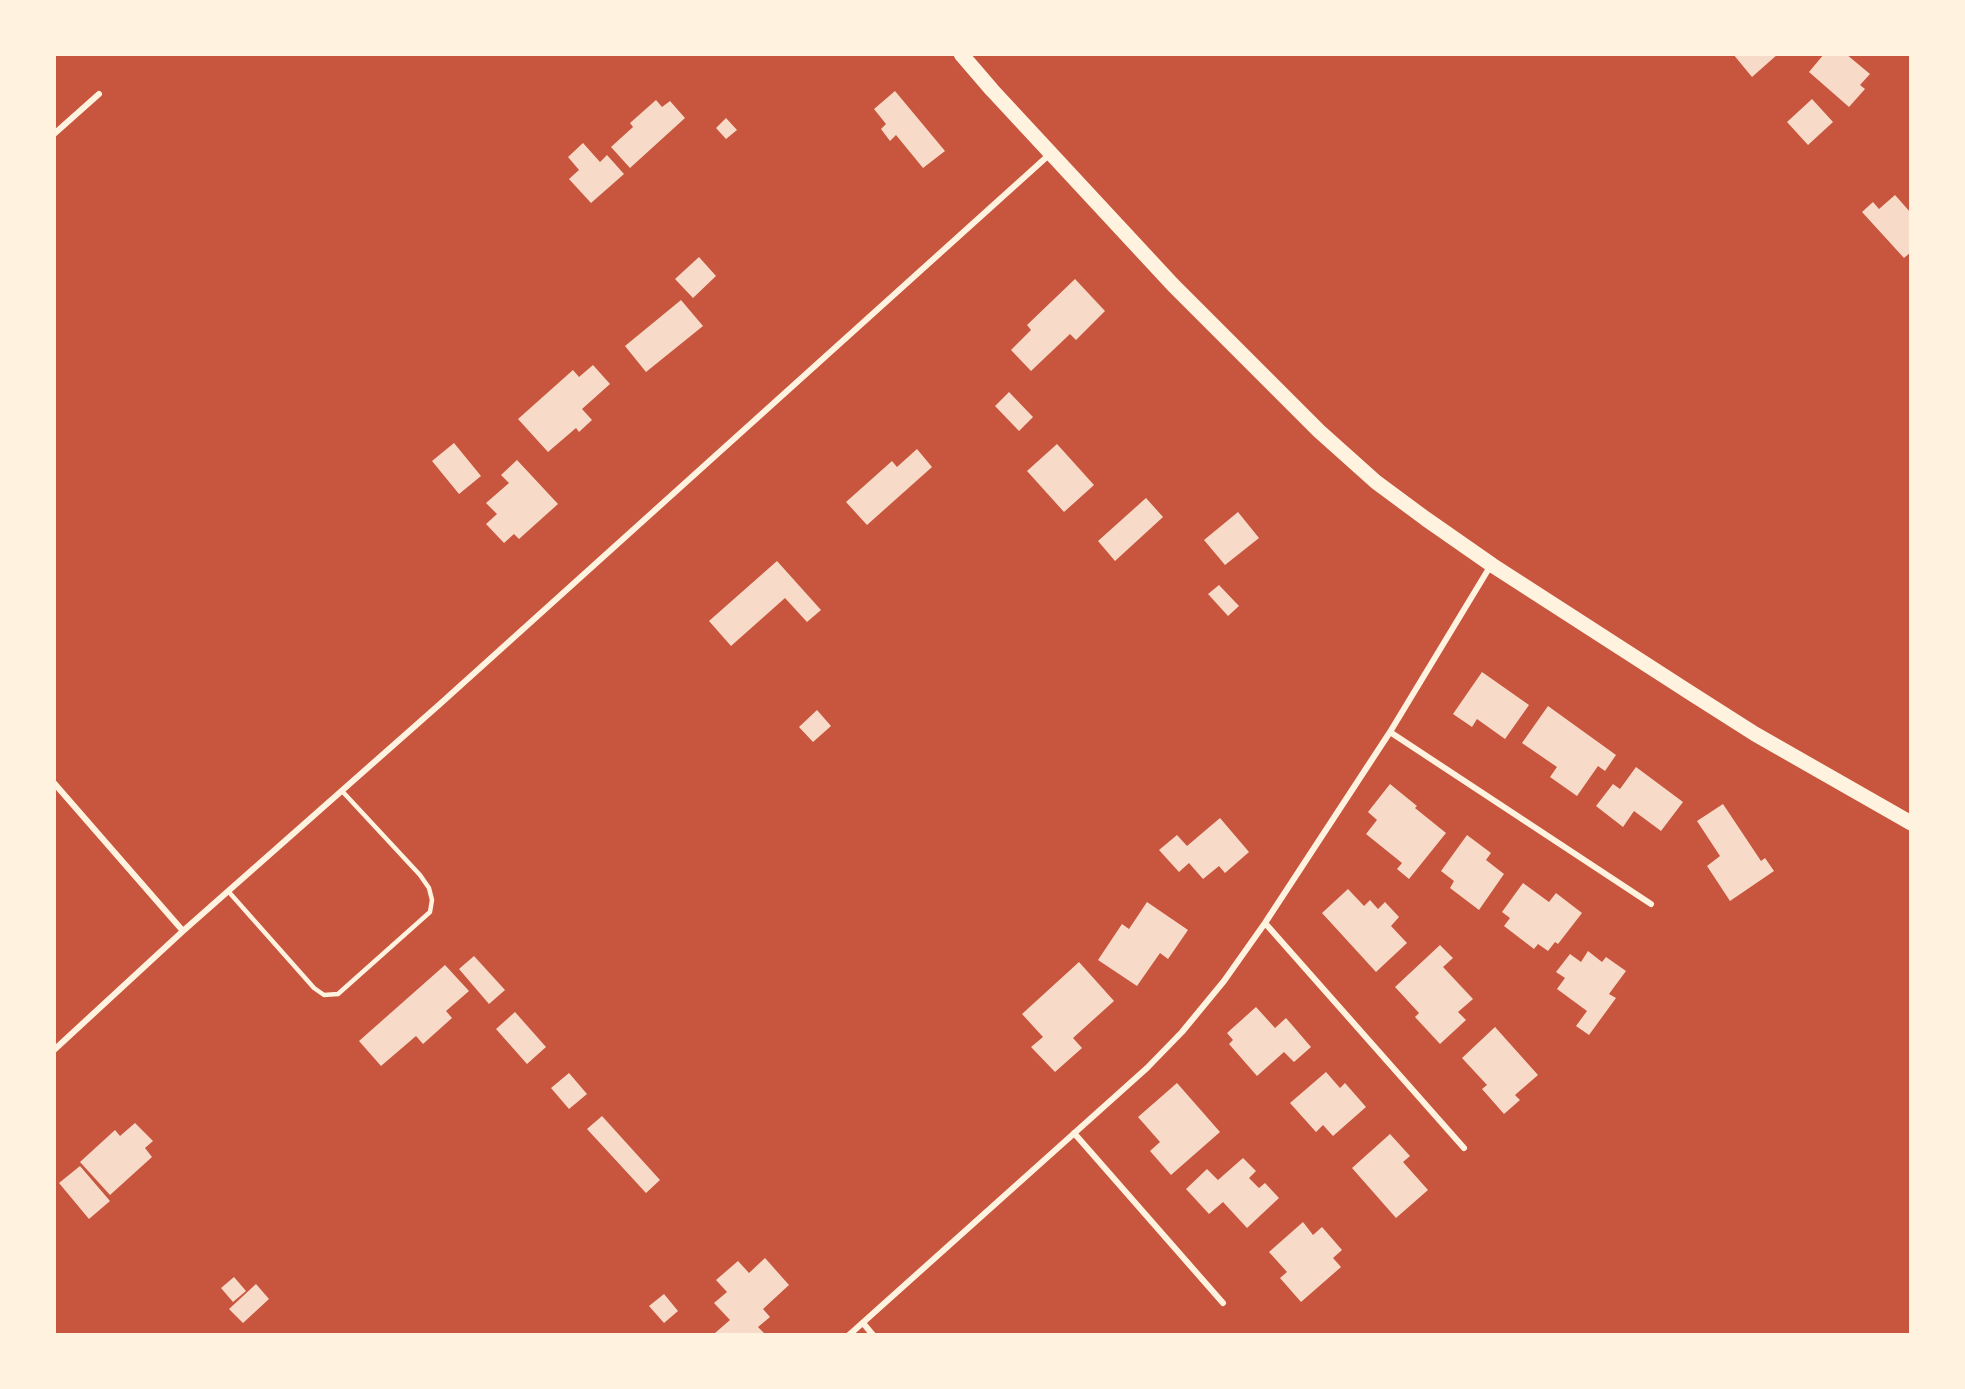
<!DOCTYPE html>
<html>
<head>
<meta charset="utf-8">
<style>
	body { margin:0 }
	#map { position:relative; width:1965px; height:1389px; overflow:hidden; background:#c8553d; font-family:"Varela Round",sans-serif }
	canvas { display:block }
	.frame { position:absolute; inset:0; border:56px solid #fff3e0; pointer-events:none }
</style>
</head>
<body>
<div id="map">
<canvas width="1965" height="1389"></canvas>
<div class="frame"></div>
</div>
<script>
const ctx = document.querySelector('canvas').getContext('2d');
ctx.lineJoin = 'round';
function paint(path, color) { ctx.fillStyle = color; ctx.fill(path, 'evenodd'); }
const toPath = rows => new Path2D(rows.map(r => 'M' + r).join(''));
function stroke(path, color, width, dash) { ctx.strokeStyle = color; ctx.lineWidth = width; ctx.lineCap = dash ? 'butt' : 'round'; ctx.setLineDash(dash || []); ctx.stroke(path); }
paint(toPath([
	[1733,54,1778,54,1752,77],
	[1824,54,1846,54,1870,74,1860,85,1865,89,1849,107,1809,72],
	[895,91,945,151,923,168,896,135,890,141,881,129,886,124,874,109],
	[1812,99,1833,122,1808,145,1787,122],
	[656,100,662,107,670,101,685,118,630,168,611,147,633,127,630,123],
	[726,118,737,130,726,139,716,128],
	[583,143,600,162,607,155,624,174,591,203,569,179,579,170,568,157],
	[1895,195,1911,213,1911,252,1904,258,1862,212,1873,202,1879,209],
	[699,257,716,276,693,298,675,279],
	[1075,279,1105,311,1076,340,1070,334,1031,371,1011,350,1031,330,1027,325],
	[681,300,703,326,646,372,625,346],
	[593,365,610,384,582,409,592,420,579,432,576,428,548,452,518,419,573,370,579,377],
	[1009,392,1033,417,1019,431,995,406],
	[454,443,481,476,459,494,432,461],
	[1057,444,1094,485,1064,512,1027,471],
	[917,449,932,467,867,525,846,502,892,461,897,467],
	[517,460,558,504,519,539,514,534,504,543,486,524,497,514,486,503,509,483,501,475],
	[1146,498,1163,517,1115,561,1098,541],
	[1238,512,1259,538,1225,565,1204,540],
	[777,561,821,610,807,622,785,598,731,646,709,621],
	[1219,585,1239,606,1228,616,1208,594],
	[1482,672,1529,705,1505,739,1477,719,1472,727,1453,714],
	[1548,706,1616,755,1605,771,1598,766,1577,796,1550,777,1557,767,1522,743],
	[817,710,831,726,813,742,799,727],
	[1636,767,1683,802,1661,831,1634,811,1623,827,1596,806,1613,784,1620,789],
	[1390,784,1417,806,1415,808,1446,833,1409,879,1397,869,1402,863,1366,834,1377,820,1368,812],
	[1723,804,1761,861,1765,858,1774,871,1730,901,1707,866,1720,856,1697,821],
	[1220,818,1249,852,1225,873,1219,866,1203,879,1189,863,1179,872,1159,850,1177,835,1187,846],
	[1467,835,1491,853,1486,860,1504,874,1479,910,1450,888,1454,881,1441,871],
	[1523,883,1549,902,1556,893,1582,913,1558,944,1555,942,1548,951,1538,944,1534,949,1504,926,1510,918,1502,912],
	[1348,889,1364,906,1370,900,1378,909,1385,902,1399,917,1391,926,1407,943,1376,972,1322,913],
	[1147,902,1188,930,1168,959,1160,953,1137,986,1098,960,1122,924,1129,929],
	[1440,945,1453,958,1443,967,1473,999,1458,1012,1466,1020,1440,1044,1415,1017,1419,1013,1395,987],
	[1588,951,1602,962,1606,957,1626,971,1609,994,1616,998,1589,1035,1576,1026,1587,1011,1557,989,1565,978,1556,972,1570,954,1581,962],
	[474,956,505,990,489,1004,459,969],
	[1079,962,1114,1001,1073,1038,1082,1048,1055,1072,1031,1047,1043,1037,1022,1014],
	[445,965,469,991,446,1011,452,1018,423,1044,416,1036,381,1066,359,1041],
	[1256,1007,1275,1028,1286,1018,1311,1047,1294,1062,1284,1052,1257,1076,1229,1044,1233,1040,1227,1033],
	[515,1012,546,1047,527,1064,496,1029],
	[1495,1027,1538,1075,1515,1095,1520,1100,1504,1114,1482,1089,1487,1085,1462,1058],
	[1326,1072,1340,1088,1345,1083,1366,1107,1333,1136,1323,1125,1316,1132,1290,1103],
	[569,1073,587,1094,569,1109,551,1088],
	[1177,1083,1220,1132,1171,1175,1150,1151,1160,1142,1138,1117],
	[602,1116,660,1180,646,1193,587,1129],
	[135,1123,153,1141,145,1148,152,1157,110,1195,80,1162,115,1130,120,1136],
	[1390,1134,1410,1156,1403,1162,1428,1190,1396,1218,1352,1168],
	[1243,1158,1256,1171,1249,1178,1259,1188,1265,1183,1279,1198,1247,1228,1223,1202,1209,1214,1186,1189,1207,1169,1218,1180],
	[80,1166,110,1201,89,1219,59,1183],
	[1303,1222,1313,1235,1322,1227,1342,1250,1333,1258,1341,1267,1301,1302,1280,1278,1287,1272,1269,1252],
	[765,1258,789,1285,763,1309,770,1317,758,1327,764,1333,761,1335,717,1335,715,1333,730,1320,714,1303,727,1292,716,1280,738,1261,749,1273],
	[234,1277,246,1291,233,1302,221,1288],
	[256,1284,269,1299,243,1323,229,1309],
	[664,1294,678,1311,664,1323,649,1306]
]), '#f7dbc8');
stroke(toPath([
	[228,891,314,988,324,995,338,994,430,912,432,900,429,888,420,875,342,791]
]), '#fff3e0', 4.5);
stroke(toPath([
	[54,134,99,94],
	[1390,732,1651,904],
	[54,783,183,931],
	[1265,923,1464,1148],
	[54,1050,183,931,440,704,1050,154],
	[1074,1133,1223,1303],
	[863,1323,873,1335],
	[849,1335,1147,1068,1182,1032,1224,981,1265,923,1390,732,1491,565]
]), '#fff3e0', 6);
stroke(toPath([
	[961,54,992,90,1173,285,1319,431,1376,482,1426,519,1492,565,1689,692,1755,734,1911,823]
]), '#fff3e0', 15);
</script>
</body>
</html>
